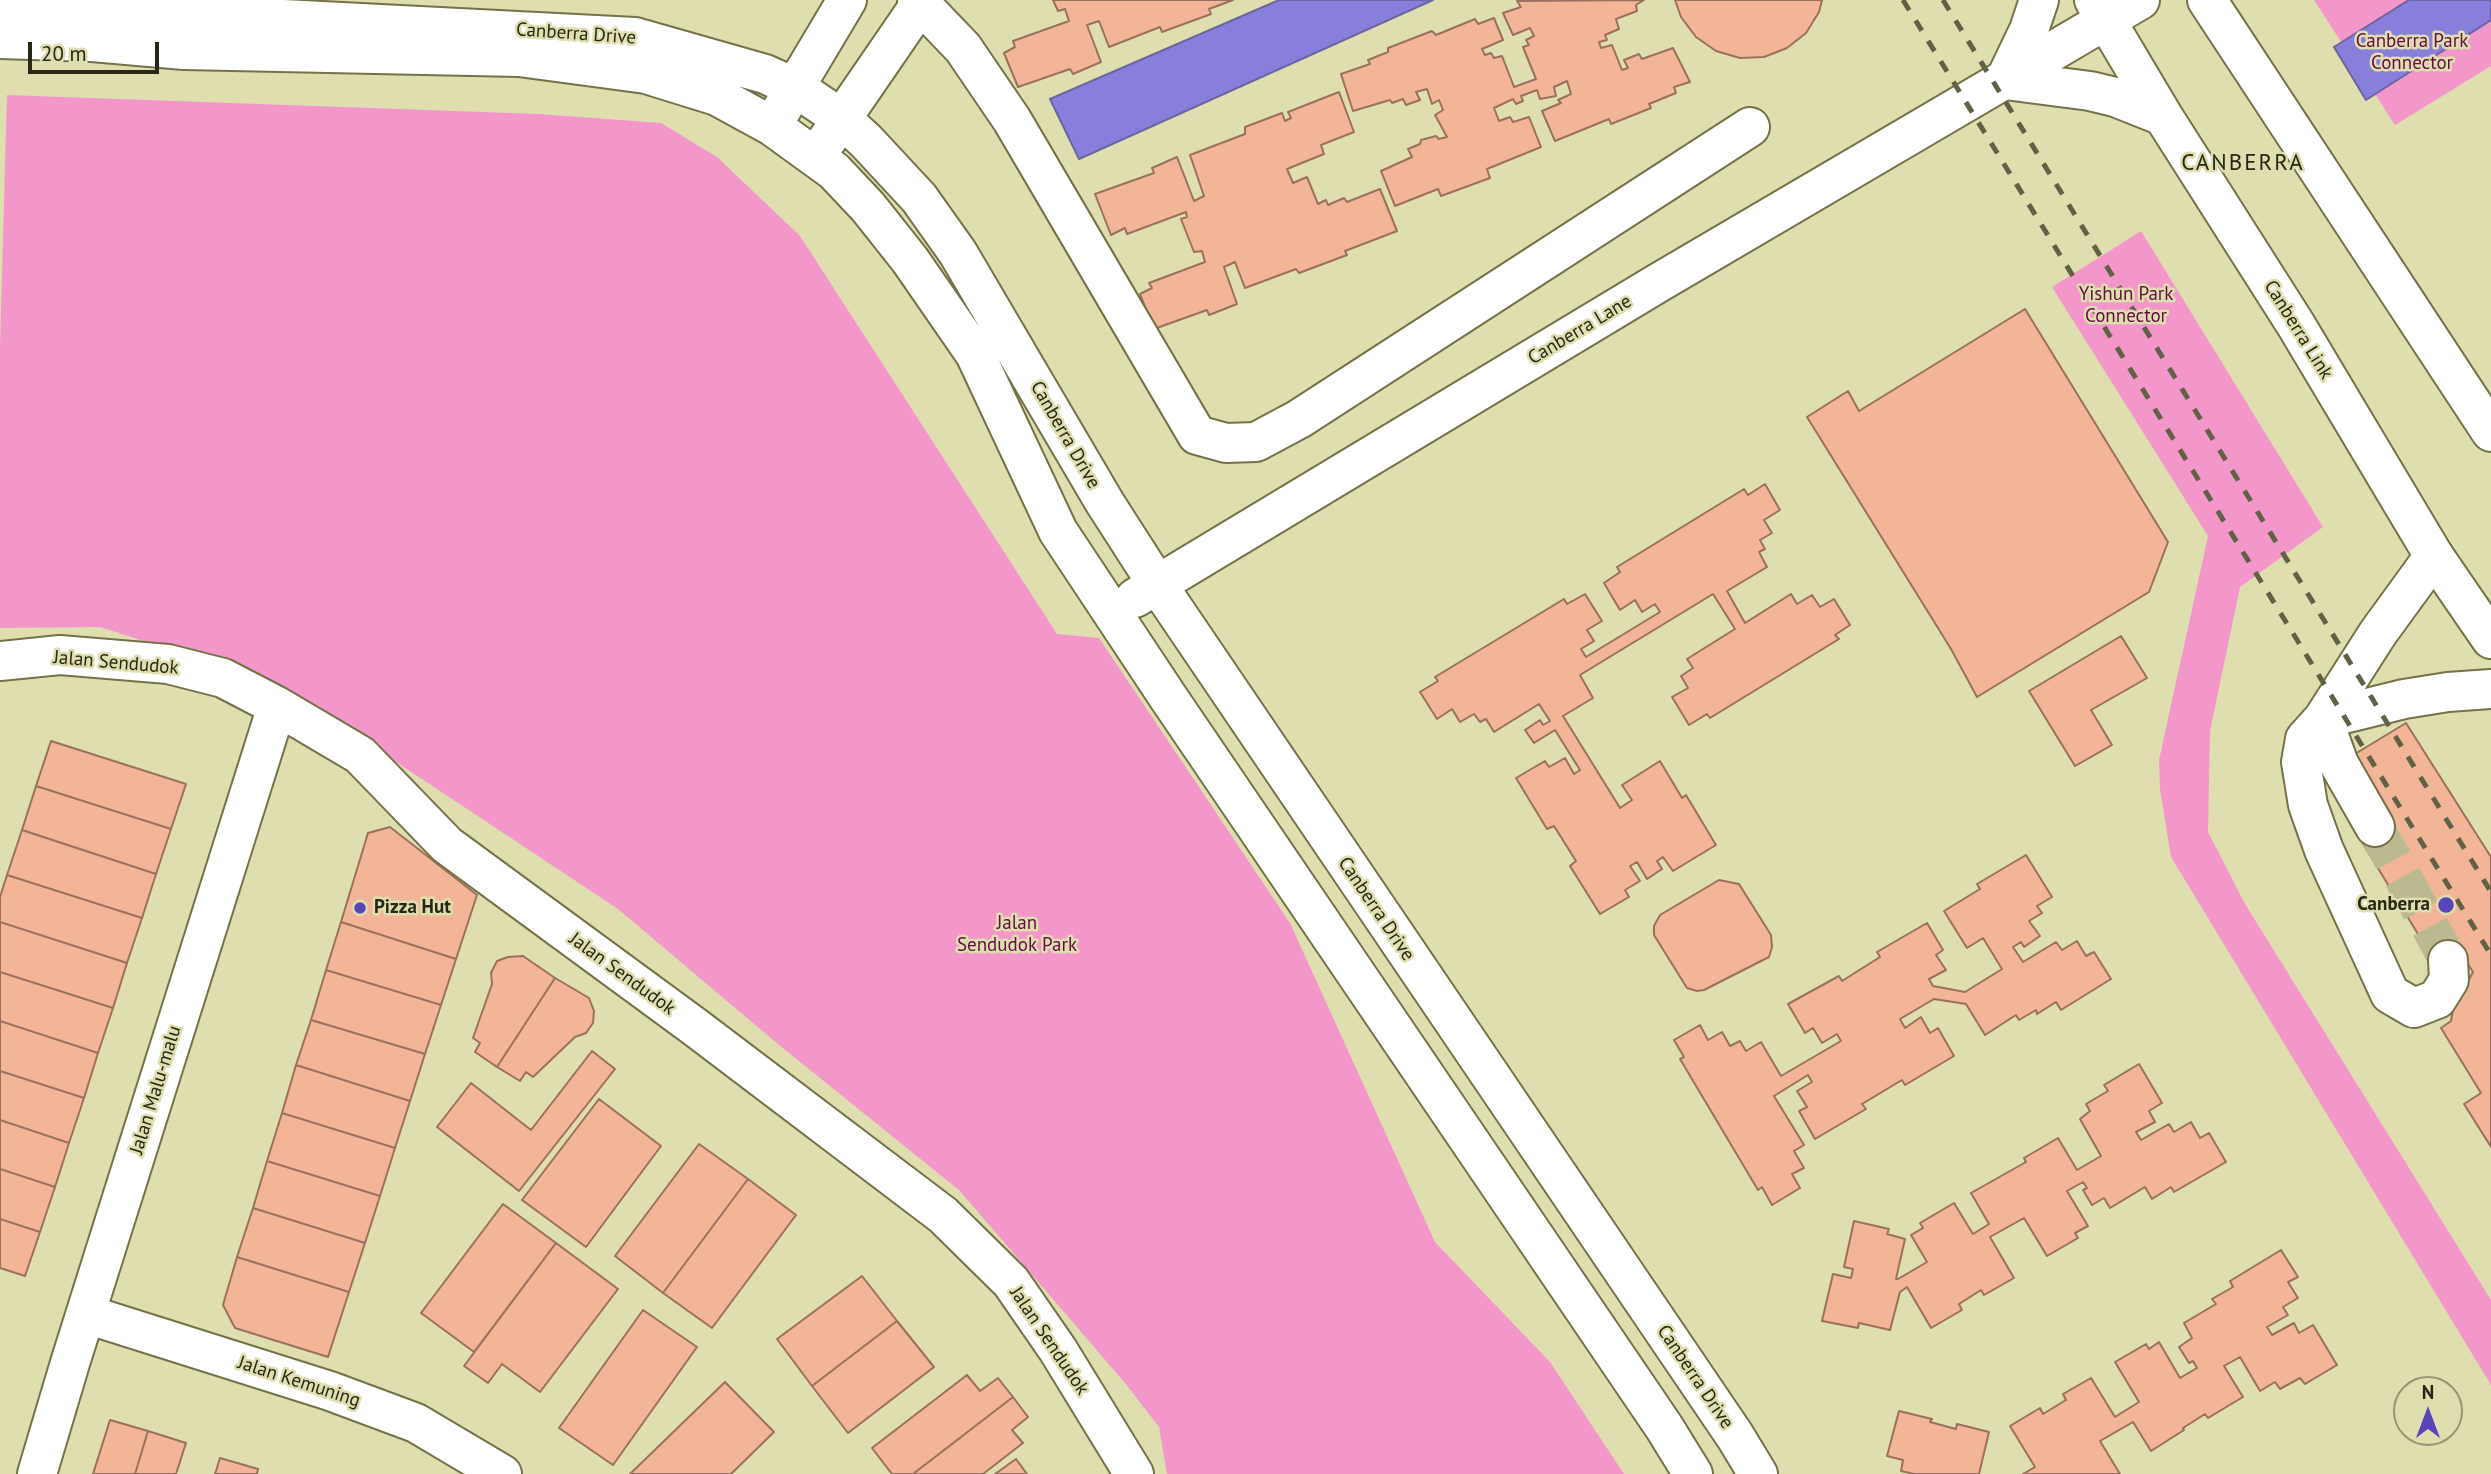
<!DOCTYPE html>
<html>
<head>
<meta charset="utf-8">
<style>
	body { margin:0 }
	#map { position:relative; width:2491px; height:1474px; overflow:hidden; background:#dfdeaf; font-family:"PT Sans",sans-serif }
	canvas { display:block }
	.north { position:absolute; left:2393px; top:1376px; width:70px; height:70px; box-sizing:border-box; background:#dfdeaf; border:2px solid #969571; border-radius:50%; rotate:0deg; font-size:19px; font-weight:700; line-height:28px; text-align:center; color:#282715 }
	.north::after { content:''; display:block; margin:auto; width:24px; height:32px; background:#5a44bc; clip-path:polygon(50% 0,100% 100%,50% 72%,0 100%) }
	.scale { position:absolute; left:28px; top:42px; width:131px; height:32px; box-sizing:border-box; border:4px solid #282715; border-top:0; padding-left:9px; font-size:21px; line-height:24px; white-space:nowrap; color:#282715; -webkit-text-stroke:5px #dfdeaf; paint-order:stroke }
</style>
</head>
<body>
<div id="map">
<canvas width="2491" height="1474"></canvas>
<div class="north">N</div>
<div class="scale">20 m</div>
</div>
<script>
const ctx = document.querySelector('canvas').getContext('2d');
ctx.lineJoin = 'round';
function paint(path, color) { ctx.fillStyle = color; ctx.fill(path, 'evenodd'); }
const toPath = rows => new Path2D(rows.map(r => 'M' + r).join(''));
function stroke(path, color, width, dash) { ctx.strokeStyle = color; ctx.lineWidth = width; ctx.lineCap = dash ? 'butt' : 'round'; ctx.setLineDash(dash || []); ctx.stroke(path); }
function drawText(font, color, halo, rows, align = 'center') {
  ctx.font = font + ' "PT Sans",sans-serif'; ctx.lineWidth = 5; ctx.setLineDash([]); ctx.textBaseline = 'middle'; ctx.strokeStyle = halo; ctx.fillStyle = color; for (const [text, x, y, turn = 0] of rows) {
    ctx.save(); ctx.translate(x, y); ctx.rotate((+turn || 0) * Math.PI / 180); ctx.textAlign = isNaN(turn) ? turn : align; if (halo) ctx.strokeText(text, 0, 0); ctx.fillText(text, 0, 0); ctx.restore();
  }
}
paint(toPath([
	[2314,0,2491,0,2491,66,2395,125],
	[7,95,539,114,661,123,717,157,800,236,1057,634,1099,638,1290,923,1435,1242,1550,1362,1624,1474,1167,1474,1159,1427,1125,1383,959,1190,779,1045,618,909,280,685,100,627,0,628,0,347],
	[2141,231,2323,527,2240,587,2210,731,2208,832,2245,904,2491,1300,2491,1385,2171,857,2160,789,2159,760,2208,536,2052,287]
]), '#f397ca');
const water = toPath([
	[1279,0,1433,0,1079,159,1050,99,1279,0],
	[2409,0,2491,0,2491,20,2366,100,2334,47,2409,0]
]);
paint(water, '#887fdc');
stroke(water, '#6b65a0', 2);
const building = toPath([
	[1053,0,1233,0,1209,9,1211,14,1162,32,1160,27,1109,47,1099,21,1087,25,1101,62,1073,74,1070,69,1018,87,1004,53,1015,47,1013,41,1069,21,1065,9,1058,11,1053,0],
	[1644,0,1636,5,1637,11,1616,19,1619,29,1605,35,1607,40,1599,42,1601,48,1612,45,1622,70,1628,68,1624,60,1639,54,1642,59,1673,48,1690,82,1674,87,1676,93,1649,104,1651,108,1611,124,1609,119,1555,141,1542,111,1561,103,1558,100,1571,94,1567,81,1554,87,1556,96,1540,99,1537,90,1521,96,1523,101,1516,104,1513,99,1494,108,1499,121,1510,117,1513,122,1529,117,1541,147,1487,169,1490,178,1441,196,1438,189,1395,206,1381,171,1412,157,1408,149,1420,144,1421,140,1436,136,1439,139,1447,137,1435,115,1443,110,1439,100,1432,104,1427,89,1416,92,1420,100,1406,105,1403,99,1392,103,1390,100,1353,111,1341,74,1370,64,1368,60,1388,52,1388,48,1432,31,1436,35,1475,19,1478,24,1494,18,1503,40,1482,49,1485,55,1491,53,1494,58,1502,56,1514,87,1536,79,1523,47,1529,45,1526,40,1534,36,1530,28,1513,35,1503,13,1521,7,1517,1,1644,0],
	[1675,0,1822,0,1819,12,1806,33,1787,48,1764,57,1740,58,1716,51,1696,37,1681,17,1675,0],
	[1339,92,1354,132,1321,145,1324,154,1287,169,1293,183,1307,177,1318,204,1326,200,1328,205,1344,198,1347,202,1380,189,1397,231,1345,251,1347,255,1299,273,1296,269,1245,288,1235,262,1224,267,1237,304,1209,315,1207,310,1154,329,1140,294,1152,288,1149,283,1205,262,1202,251,1194,252,1181,219,1187,217,1186,212,1127,234,1125,228,1111,235,1095,194,1154,173,1152,168,1177,157,1194,201,1204,196,1190,155,1245,134,1245,127,1282,113,1285,121,1291,118,1288,112,1339,92],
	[2025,309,2168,542,2149,592,1977,697,1951,649,1807,417,1848,391,1859,411,2025,309],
	[1765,484,1780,510,1764,520,1772,533,1760,540,1765,549,1759,552,1767,567,1727,591,1745,623,1791,594,1797,604,1812,595,1820,607,1834,599,1850,625,1835,635,1839,639,1710,718,1707,714,1689,725,1672,697,1688,688,1681,676,1693,668,1687,659,1735,629,1713,594,1580,675,1593,698,1563,716,1620,808,1632,800,1622,785,1660,761,1682,798,1686,795,1716,845,1673,871,1663,857,1657,861,1662,869,1647,879,1637,862,1630,866,1640,881,1625,890,1629,897,1600,914,1570,866,1576,861,1554,826,1547,829,1516,778,1545,761,1549,767,1565,758,1574,774,1580,770,1555,730,1534,743,1525,730,1540,720,1543,725,1550,721,1539,704,1494,732,1486,719,1480,722,1474,714,1460,722,1452,709,1437,719,1420,692,1438,681,1435,677,1564,599,1567,604,1585,594,1602,621,1587,630,1594,641,1581,649,1586,657,1660,612,1655,604,1642,612,1635,600,1620,610,1604,583,1620,572,1617,567,1744,489,1748,495,1765,484],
	[2121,636,2147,678,2091,710,2112,745,2075,766,2029,691,2121,636],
	[2406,723,2491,857,2491,1147,2464,1104,2481,1093,2441,1028,2451,1021,2453,1009,2473,972,2460,952,2438,967,2359,837,2392,816,2355,754,2406,723],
	[51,741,186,784,171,829,36,786,51,741],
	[36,786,171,829,156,874,22,830,36,786],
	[390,827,477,895,456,959,341,922,368,833,390,827],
	[22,830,156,874,142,918,7,875,22,830],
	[2026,855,2052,897,2037,906,2042,913,2029,921,2040,936,2024,947,2021,942,2013,947,2023,962,2056,942,2062,950,2077,941,2086,956,2094,952,2111,979,2061,1010,2056,1002,2037,1014,2036,1010,2019,1020,2016,1015,1985,1035,1966,1004,1934,999,1900,1019,1905,1028,1921,1017,1930,1033,1938,1028,1954,1056,1905,1085,1902,1080,1862,1104,1866,1109,1815,1139,1799,1111,1807,1107,1797,1091,1812,1082,1808,1075,1774,1096,1804,1145,1794,1151,1804,1168,1792,1174,1800,1188,1772,1205,1762,1187,1758,1190,1680,1059,1684,1057,1674,1040,1700,1025,1708,1040,1722,1032,1730,1046,1740,1041,1746,1051,1761,1042,1781,1076,1841,1041,1837,1034,1822,1043,1813,1028,1805,1033,1788,1004,1839,976,1842,981,1880,957,1877,952,1927,923,1943,950,1936,955,1946,970,1929,979,1933,986,1965,992,2002,969,1983,938,1967,948,1944,911,1980,889,1977,884,2026,855],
	[7,875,142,918,127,963,0,922,0,897,7,875],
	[1719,880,1739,884,1771,935,1772,947,1769,957,1704,990,1697,991,1687,988,1654,935,1654,926,1660,915,1719,880],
	[0,922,127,963,113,1008,0,972,0,922],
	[341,922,456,959,441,1005,326,970,341,922],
	[523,956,555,978,497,1067,475,1052,480,1043,473,1038,492,984,491,973,497,961,508,957,523,956],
	[326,970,441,1005,425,1054,311,1020,326,970],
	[0,972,113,1008,98,1053,0,1021,0,972],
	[555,978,589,998,594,1011,593,1023,586,1033,575,1037,533,1077,526,1072,520,1081,497,1067,555,978],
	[311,1020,425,1054,410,1101,296,1065,311,1020],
	[0,1021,98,1053,84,1098,0,1071,0,1021],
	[592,1051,615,1069,519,1191,437,1127,471,1083,531,1130,592,1051],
	[2139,1064,2162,1103,2149,1111,2155,1122,2136,1132,2141,1140,2169,1124,2174,1132,2191,1122,2200,1138,2209,1133,2226,1162,2174,1192,2171,1187,2152,1199,2145,1187,2110,1208,2104,1198,2092,1205,2083,1190,2087,1188,2083,1182,2067,1191,2088,1226,2075,1233,2078,1238,2047,1256,2024,1218,1990,1237,2014,1278,1984,1295,1981,1290,1959,1304,1962,1310,1931,1328,1907,1287,1900,1292,1890,1330,1859,1323,1858,1328,1822,1321,1833,1274,1851,1278,1853,1269,1844,1267,1854,1221,1889,1229,1887,1234,1905,1239,1896,1279,1898,1279,1927,1262,1911,1235,1923,1228,1920,1223,1954,1203,1973,1234,1989,1224,1971,1193,2026,1162,2024,1158,2058,1138,2077,1170,2101,1156,2080,1119,2090,1111,2086,1104,2108,1091,2104,1085,2139,1064],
	[296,1065,410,1101,395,1148,282,1113,296,1065],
	[0,1071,84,1098,69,1143,0,1120,0,1071],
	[599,1099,661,1146,586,1247,522,1200,599,1099],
	[282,1113,395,1148,380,1196,267,1161,282,1113],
	[0,1120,69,1143,55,1187,0,1169,0,1120],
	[699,1144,748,1179,663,1293,615,1256,699,1144],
	[267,1161,380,1196,365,1243,253,1208,267,1161],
	[0,1169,55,1187,40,1232,0,1219,0,1169],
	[748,1179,796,1215,712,1328,663,1293,748,1179],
	[503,1204,556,1243,474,1352,421,1313,503,1204],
	[253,1208,365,1243,349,1292,237,1257,253,1208],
	[0,1219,40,1232,25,1276,0,1268,0,1219],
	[556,1243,618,1289,540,1392,502,1364,488,1383,464,1366,556,1243],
	[2281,1250,2298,1277,2288,1282,2298,1298,2283,1307,2288,1315,2267,1327,2272,1335,2294,1323,2299,1333,2313,1325,2337,1365,2305,1384,2300,1378,2280,1389,2275,1382,2260,1391,2240,1357,2224,1366,2243,1397,2208,1418,2205,1414,2183,1428,2184,1430,2151,1451,2133,1422,2100,1441,2120,1474,2023,1474,2035,1467,2010,1426,2040,1408,2043,1414,2066,1400,2063,1394,2091,1378,2115,1417,2139,1402,2115,1362,2146,1344,2149,1349,2159,1342,2180,1378,2197,1368,2193,1361,2189,1363,2179,1347,2192,1338,2184,1323,2216,1304,2212,1299,2233,1287,2230,1281,2281,1250],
	[237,1257,349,1292,328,1357,235,1328,223,1305,237,1257],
	[862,1276,897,1321,812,1386,777,1339,862,1276],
	[643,1310,697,1347,613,1465,559,1428,643,1310],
	[897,1321,934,1367,848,1433,812,1386,897,1321],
	[967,1375,980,1391,998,1378,1013,1397,913,1474,892,1474,872,1448,967,1375],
	[725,1382,774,1432,731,1474,630,1474,725,1382],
	[1013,1397,1028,1417,1012,1430,1023,1443,983,1474,913,1474,1013,1397],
	[1899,1411,1932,1419,1930,1422,1956,1429,1957,1424,1989,1432,1979,1474,1914,1474,1901,1471,1903,1460,1887,1456,1899,1411],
	[110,1420,148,1431,135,1474,93,1474,110,1420],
	[148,1431,186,1443,176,1474,135,1474,148,1431],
	[220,1458,258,1469,257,1474,215,1474,220,1458],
	[1016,1459,1027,1474,995,1474,1016,1459]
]);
paint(building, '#f2b598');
stroke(building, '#9b705c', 2);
stroke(toPath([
	[2375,827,2448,960]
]), '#bab990', 38, [38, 19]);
const minor = toPath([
	[917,0,963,48,1012,120,1197,435,1226,443,1256,442,1299,419,1750,127],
	[0,8,186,14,635,37,765,74,796,88,842,119,866,141,919,198,958,253,1105,503,1157,584,1735,1436,1758,1474],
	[0,39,92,42,184,50,519,57,646,74,717,96,772,126,834,171,868,207,910,260,975,354,1058,531,1168,697,1664,1427,1693,1474],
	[782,109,847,0],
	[827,140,921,3],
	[2434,556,2378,633,2323,719,2305,739,2301,762,2308,805,2324,850,2390,994,2414,1008,2437,999,2449,980,2448,960],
	[1135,598,1658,283,2140,0],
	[0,661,60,655,168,664,223,678,277,706,360,755,447,845,695,1027,943,1215,1011,1282,1058,1350,1134,1474],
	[2323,719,2404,699,2448,692,2491,689],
	[2323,719,2339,764,2375,827],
	[86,1314,330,1391,416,1423,502,1474],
	[37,1474,70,1363,277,706]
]);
const major = toPath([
	[2039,0,2029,30,2005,80,2090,91,2115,97,2163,116],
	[2094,0,2163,116,2296,325,2434,556,2491,639],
	[2207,0,2491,432]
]);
stroke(minor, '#747247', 42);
stroke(major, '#747247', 42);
stroke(minor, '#fff', 38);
stroke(major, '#fff', 38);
stroke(toPath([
	[1903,0,2491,955],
	[1943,0,2491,892]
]), '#626146', 5, [12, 12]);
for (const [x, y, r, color] of [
	[2446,905,9,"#5a44bc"],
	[360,908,7,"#5a44bc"]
]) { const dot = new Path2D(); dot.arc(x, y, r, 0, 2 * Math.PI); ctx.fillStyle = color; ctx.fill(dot); stroke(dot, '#dfdeaf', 2.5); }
drawText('19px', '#282715', '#dfdeaf', [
	["Canberra Drive",576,34,4],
	["Canberra Lane",1580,330,-31],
	["Canberra Link",2298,330,58],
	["Canberra Drive",1065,435,60],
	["Jalan Sendudok",116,663,5],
	["Canberra Drive",1376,909,56],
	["Jalan Sendudok",622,974,36],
	["Jalan Malu-malu",156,1090,-73],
	["Jalan Sendudok",1049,1341,56],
	["Canberra Drive",1695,1377,56],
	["Jalan Kemuning",299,1382,18]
]);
drawText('19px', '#640b46', '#dfdeaf', [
	["Canberra Park",2412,42],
	["Connector",2412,64],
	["Yishun Park",2126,295],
	["Connector",2126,317],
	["Jalan",1017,924],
	["Sendudok Park",1017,946]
]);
drawText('bold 19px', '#282715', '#dfdeaf', [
	["Canberra",2430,905],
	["Pizza Hut",374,908,"left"]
], 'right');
ctx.letterSpacing = '2px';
drawText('23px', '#282715', '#dfdeaf', [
	["CANBERRA",2243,163]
]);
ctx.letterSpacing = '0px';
</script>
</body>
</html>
